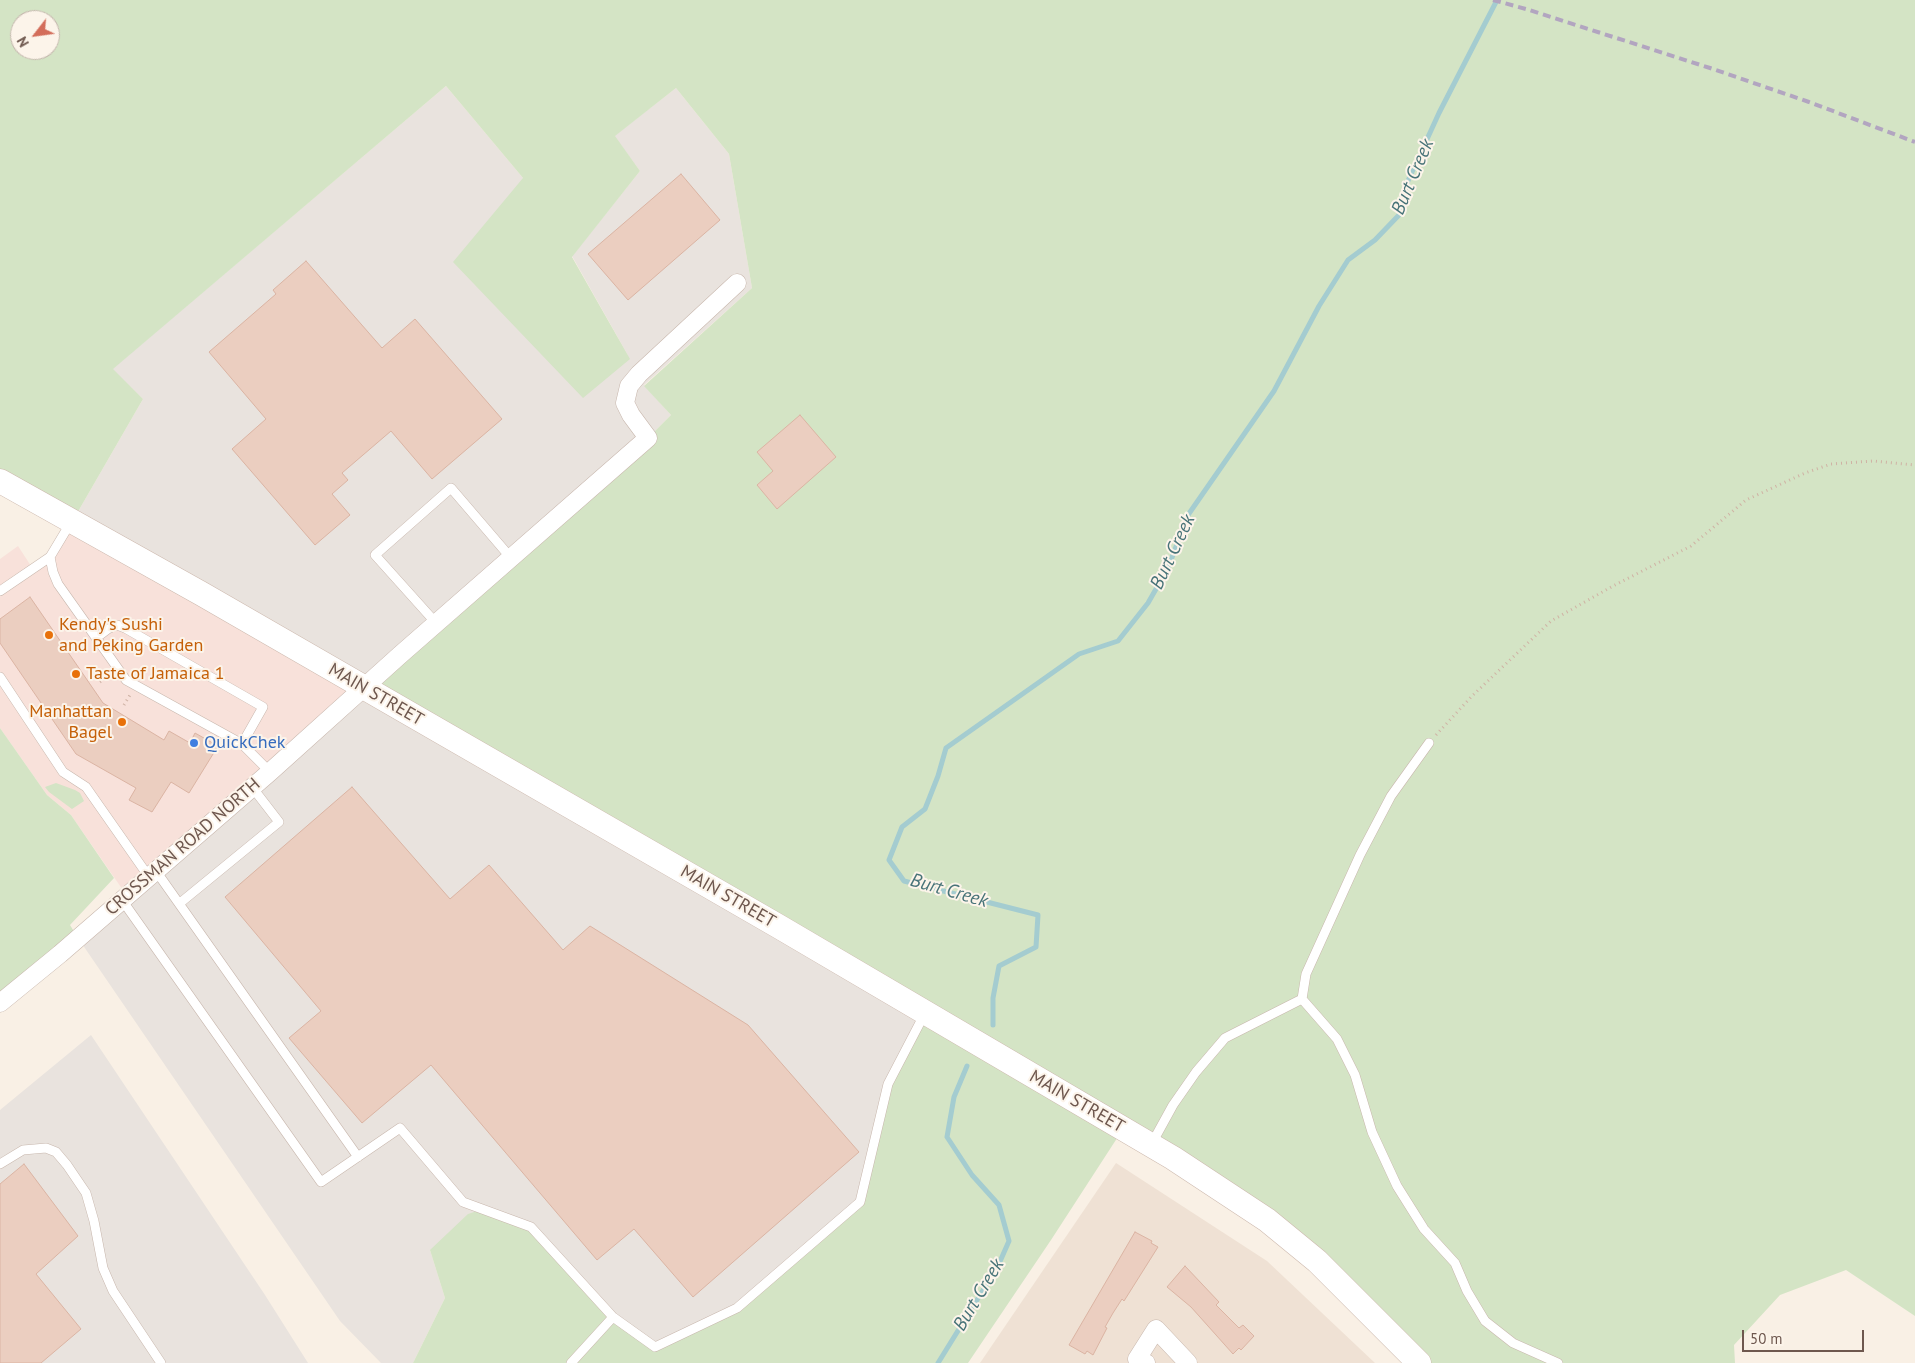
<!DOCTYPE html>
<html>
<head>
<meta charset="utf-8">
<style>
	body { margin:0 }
	#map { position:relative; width:1915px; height:1363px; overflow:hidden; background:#f9f0e5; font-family:"PT Sans",sans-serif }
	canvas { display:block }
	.north { position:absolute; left:10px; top:10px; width:50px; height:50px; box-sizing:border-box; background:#fcf4ea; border:1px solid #c3b5ac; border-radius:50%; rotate:240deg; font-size:14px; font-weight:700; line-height:20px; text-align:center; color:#6e574e }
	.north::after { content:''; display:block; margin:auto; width:18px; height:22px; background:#d36d5a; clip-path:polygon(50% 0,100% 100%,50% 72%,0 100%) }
	.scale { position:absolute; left:1742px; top:1330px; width:122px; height:22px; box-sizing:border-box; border:2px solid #6e574e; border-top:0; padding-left:6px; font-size:15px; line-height:18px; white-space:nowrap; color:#6e574e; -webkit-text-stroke:4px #fcf4ea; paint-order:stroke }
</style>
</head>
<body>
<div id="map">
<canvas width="1915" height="1363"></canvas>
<div class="north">N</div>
<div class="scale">50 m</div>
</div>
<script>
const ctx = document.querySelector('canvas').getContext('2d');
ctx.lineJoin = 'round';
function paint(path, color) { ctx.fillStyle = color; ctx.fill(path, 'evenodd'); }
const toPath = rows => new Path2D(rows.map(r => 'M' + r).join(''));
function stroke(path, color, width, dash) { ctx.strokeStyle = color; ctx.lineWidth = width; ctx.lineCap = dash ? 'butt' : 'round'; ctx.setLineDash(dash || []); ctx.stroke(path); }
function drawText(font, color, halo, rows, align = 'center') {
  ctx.font = font + ' "PT Sans",sans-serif'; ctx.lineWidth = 4; ctx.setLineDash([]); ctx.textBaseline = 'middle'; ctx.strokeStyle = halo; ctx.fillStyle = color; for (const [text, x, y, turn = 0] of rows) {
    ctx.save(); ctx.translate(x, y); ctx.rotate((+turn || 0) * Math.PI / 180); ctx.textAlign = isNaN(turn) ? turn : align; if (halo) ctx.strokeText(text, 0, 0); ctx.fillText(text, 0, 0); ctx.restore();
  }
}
paint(toPath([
	[1116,1163,1267,1261,1375,1363,980,1363]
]), '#efe1d4');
paint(toPath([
	[72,522,363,688,127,896,71,815,47,795,0,728,0,559,18,546,33,569,50,557]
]), '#f8e1da');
paint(toPath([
	[446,86,523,178,630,359,572,256,640,171,614,136,676,88,729,154,752,288,644,385,671,415,648,438,925,1013,860,1202,737,1308,655,1347,430,1250,445,1298,413,1363,381,1363,340,1321,78,938,363,688,72,522,143,399,112,369],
	[91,1035,265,1295,308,1363,0,1363,0,1110]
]), '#e9e3de');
paint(toPath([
	[0,0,1915,0,1915,1316,1846,1270,1780,1295,1734,1345,1735,1363,1418,1363,1267,1220,1123,1129,1051,1240,968,1363,413,1363,445,1298,430,1250,468,1214,483,1209,531,1227,613,1317,655,1347,737,1308,860,1202,888,1084,925,1013,363,688,648,438,671,415,644,386,752,288,729,154,676,88,615,136,640,171,572,257,630,359,583,398,453,262,523,178,446,86,113,369,143,399,72,522,0,481],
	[20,20,50,20,50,50,20,50],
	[0,728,47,795,71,815,114,878,70,925,78,938,0,1003],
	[56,783,75,790,80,793,84,801,72,809,49,792,45,787]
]), '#d4e4c5');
stroke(toPath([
	[993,1025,993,998,999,966,1036,947,1038,915,904,881,889,860,902,827,925,809,938,776,946,748,1079,654,1118,641,1148,603,1168,568,1188,515,1274,391,1319,306,1348,260,1375,240,1399,215,1407,183,1439,113,1497,0],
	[938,1363,998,1266,1009,1241,999,1205,972,1175,947,1137,954,1097,967,1066]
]), '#a4ccd0', 5);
const building = toPath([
	[681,174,720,220,628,300,588,254,681,174],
	[306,261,382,348,415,319,502,419,432,479,391,431,342,473,348,480,332,494,350,515,315,545,232,449,266,419,209,352,276,294,273,290,306,261],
	[800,415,836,457,777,509,757,485,773,471,757,452,800,415],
	[30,597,103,703,164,740,169,731,190,743,195,733,218,746,189,793,171,782,152,812,129,800,136,788,76,754,0,643,0,619,30,597],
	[352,787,450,899,489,865,563,950,590,926,748,1025,859,1152,693,1297,634,1229,597,1260,431,1065,362,1123,289,1038,321,1011,225,897,352,787],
	[24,1164,78,1236,36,1274,81,1329,41,1363,0,1363,0,1184,24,1164],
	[1135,1232,1152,1241,1151,1243,1158,1247,1124,1301,1122,1299,1113,1313,1105,1327,1107,1328,1093,1355,1087,1351,1085,1354,1069,1345,1135,1232],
	[1185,1266,1219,1302,1216,1305,1239,1328,1243,1325,1254,1336,1241,1350,1239,1348,1233,1354,1191,1307,1167,1287,1185,1266]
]);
paint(building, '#ebcec0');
stroke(building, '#dbb4a3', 1);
const lane = toPath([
	[50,557,71,522],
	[0,591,50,557,53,572,58,584,126,680,242,744,270,772],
	[436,623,375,555,451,488,511,558],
	[96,638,108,629,117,625,125,628,263,707,242,744],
	[0,677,63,772,86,787,149,877],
	[1429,743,1391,796,1360,855,1306,974,1302,999,1337,1039,1355,1075,1372,1132,1397,1186,1424,1229,1455,1263,1467,1291,1485,1321,1513,1343,1558,1363],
	[156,871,358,1157],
	[122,900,321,1182,400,1128,463,1202,531,1227,613,1317,655,1347,737,1308,860,1202,888,1084,925,1013],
	[180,903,279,822,252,787],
	[1151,1145,1173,1105,1196,1072,1225,1038,1302,999],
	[0,1164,23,1150,46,1148,56,1152,67,1165,86,1193,94,1221,103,1268,113,1291,161,1363],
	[571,1363,613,1317]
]);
const street = toPath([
	[0,1003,60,954,270,772,400,655,648,438,631,415,625,403,629,386,639,374,737,283],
	[1146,1363,1137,1359,1156,1329,1188,1363]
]);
const secondary = toPath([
	[0,481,202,594,778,926,1173,1158,1267,1220,1317,1261,1419,1363]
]);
stroke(lane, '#c8b7ad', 10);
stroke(street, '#c8b7ad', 19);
stroke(secondary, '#cdb9ae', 25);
stroke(toPath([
	[100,682,110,675],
	[124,705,130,695],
	[1436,735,1472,696,1551,621,1613,586,1691,546,1746,500,1805,473,1831,464,1873,461,1915,465]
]), '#cfb2a4', 3, [1, 4]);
stroke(lane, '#fff', 9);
stroke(street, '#fff', 18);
stroke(secondary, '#fff', 24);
stroke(toPath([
	[1493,0,1526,9,1710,68,1809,102,1915,142]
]), '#b2a5c0', 4, [8, 5]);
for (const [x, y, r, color] of [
	[49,635,5,"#e8710a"],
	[76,674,5,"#e8710a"],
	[122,722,5,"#e8710a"],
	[194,743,5,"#3f7fe0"]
]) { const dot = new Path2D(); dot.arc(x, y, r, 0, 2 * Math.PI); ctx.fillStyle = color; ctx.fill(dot); stroke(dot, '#fcf4ea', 2); }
drawText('18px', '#c56008', '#fcf4ea', [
	["Kendy's Sushi",59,625],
	["and Peking Garden",59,646],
	["Taste of Jamaica 1",86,674],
	["Manhattan",112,712,"right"],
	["Bagel",112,733,"right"]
], 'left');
drawText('18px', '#6e574e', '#fcf4ea', [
	["MAIN STREET",376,695,30],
	["CROSSMAN ROAD NORTH",183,847,-41],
	["MAIN STREET",728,897,30],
	["MAIN STREET",1077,1102,30]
]);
drawText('18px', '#366cbe', '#fcf4ea', [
	["QuickChek",204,743]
], 'left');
drawText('italic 19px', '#477378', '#fcf4ea', [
	["Burt Creek",1413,177,-67],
	["Burt Creek",1173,552,-65],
	["Burt Creek",949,891,16],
	["Burt Creek",979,1295,-59]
]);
</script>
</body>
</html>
